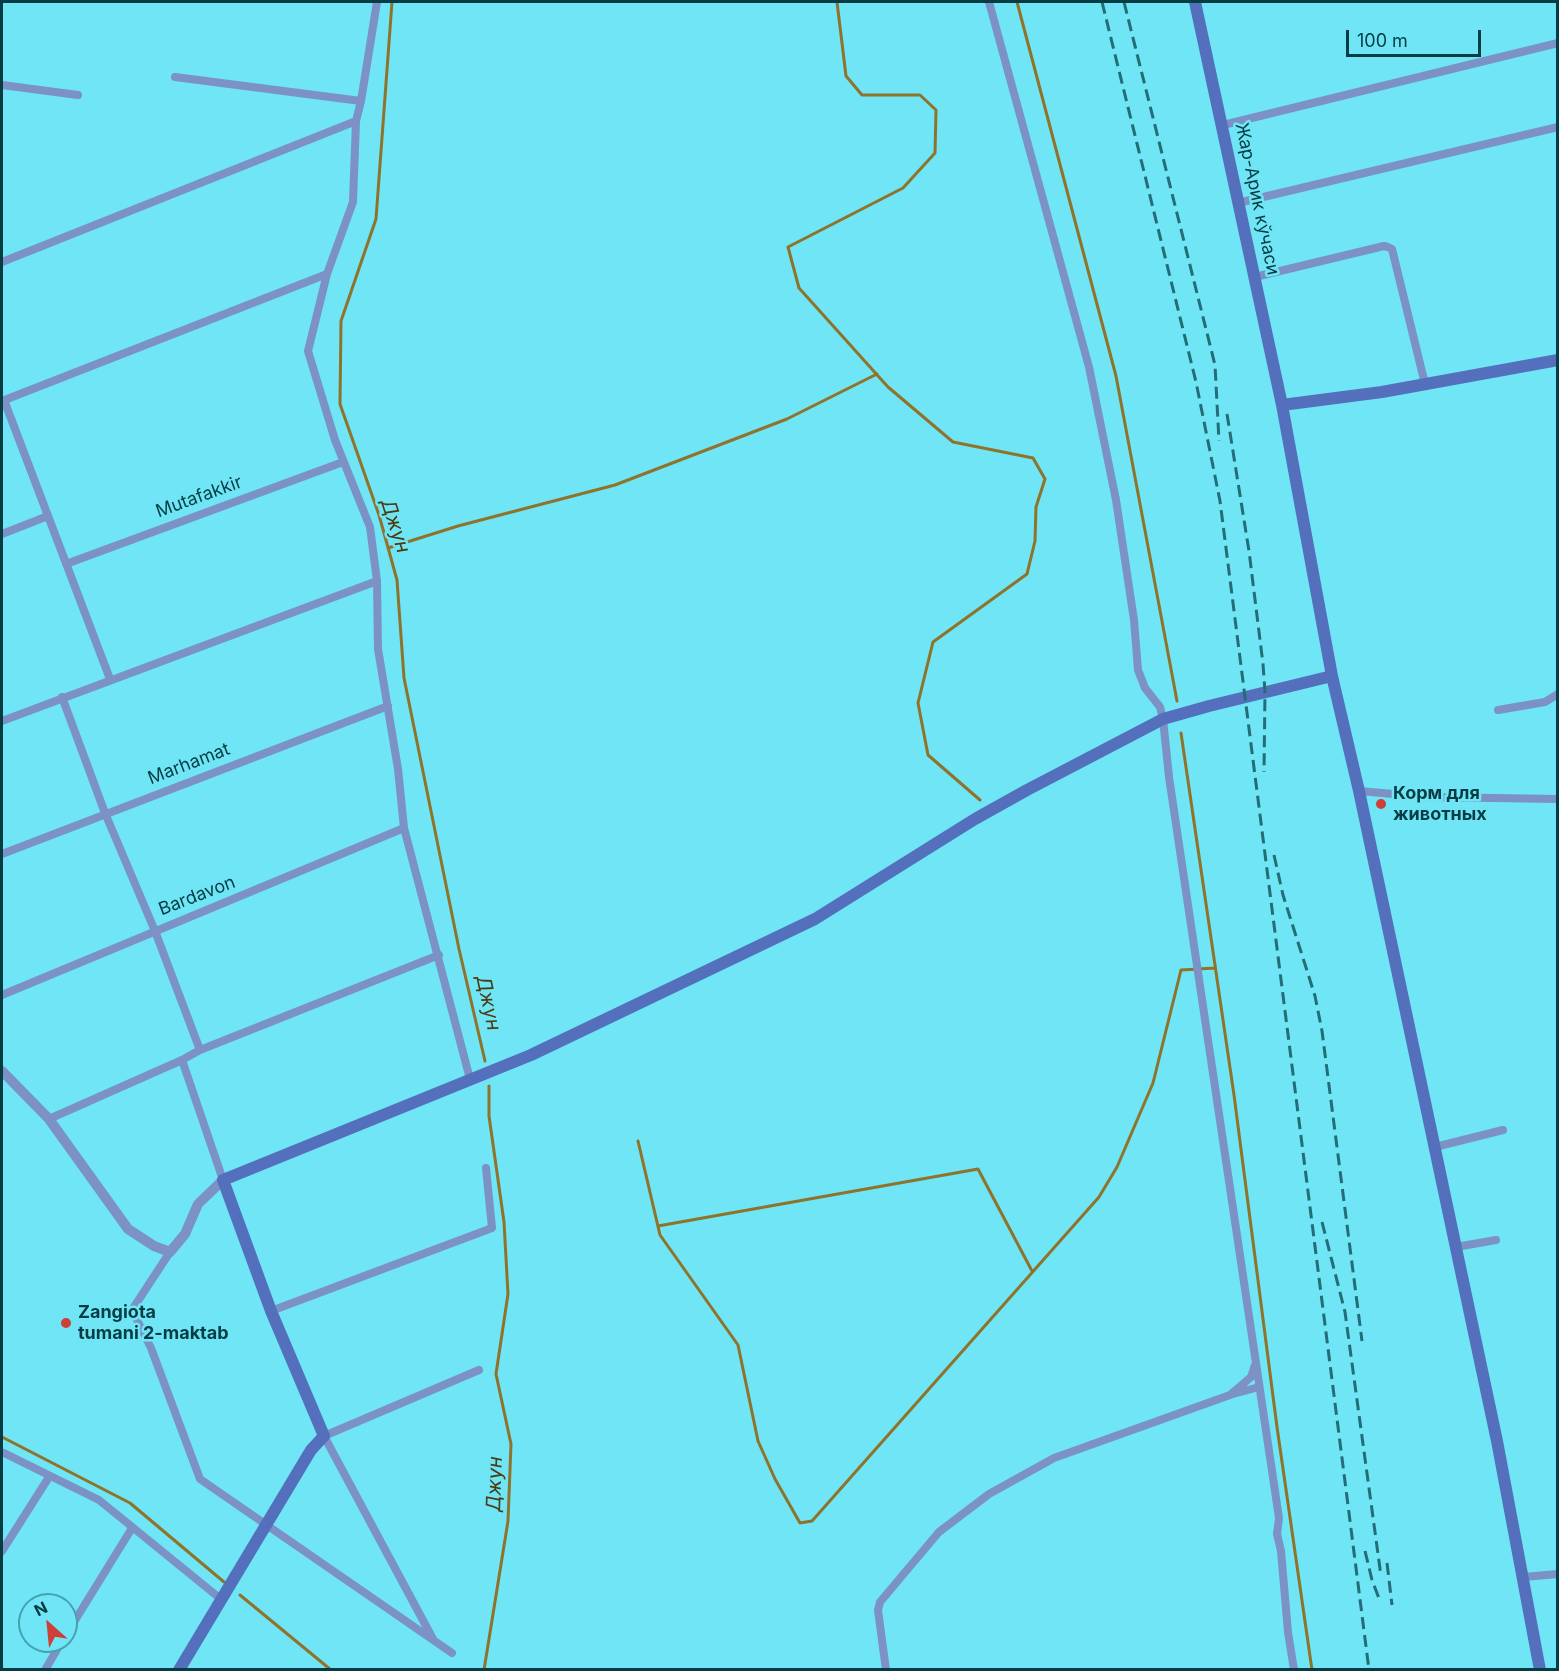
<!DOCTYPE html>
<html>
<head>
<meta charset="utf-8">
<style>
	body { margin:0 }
	#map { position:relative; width:1559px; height:1671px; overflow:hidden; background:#6fe5f5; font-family:Inter,sans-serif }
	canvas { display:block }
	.frame { position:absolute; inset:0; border:3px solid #063d44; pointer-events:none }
	.north { position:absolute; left:18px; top:1593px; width:60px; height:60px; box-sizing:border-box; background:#6fe5f5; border:2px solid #45a2ae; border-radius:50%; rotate:333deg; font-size:16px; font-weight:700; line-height:24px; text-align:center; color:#063d44 }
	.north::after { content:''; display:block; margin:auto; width:21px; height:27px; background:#cd3f38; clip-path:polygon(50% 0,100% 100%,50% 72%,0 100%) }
	.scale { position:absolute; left:1346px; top:30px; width:135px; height:27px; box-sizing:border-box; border:3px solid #063d44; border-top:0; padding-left:8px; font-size:18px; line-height:21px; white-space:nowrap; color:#063d44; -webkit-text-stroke:4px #6fe5f5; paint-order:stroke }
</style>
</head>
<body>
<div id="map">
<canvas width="1559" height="1671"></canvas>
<div class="frame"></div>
<div class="north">N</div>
<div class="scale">100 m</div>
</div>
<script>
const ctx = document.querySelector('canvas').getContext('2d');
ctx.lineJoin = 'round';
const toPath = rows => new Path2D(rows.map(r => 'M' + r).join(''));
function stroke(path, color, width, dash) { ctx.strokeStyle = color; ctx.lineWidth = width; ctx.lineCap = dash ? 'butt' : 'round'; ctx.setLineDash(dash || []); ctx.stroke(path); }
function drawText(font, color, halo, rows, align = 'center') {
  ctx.font = font + ' Inter,sans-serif'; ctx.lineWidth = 5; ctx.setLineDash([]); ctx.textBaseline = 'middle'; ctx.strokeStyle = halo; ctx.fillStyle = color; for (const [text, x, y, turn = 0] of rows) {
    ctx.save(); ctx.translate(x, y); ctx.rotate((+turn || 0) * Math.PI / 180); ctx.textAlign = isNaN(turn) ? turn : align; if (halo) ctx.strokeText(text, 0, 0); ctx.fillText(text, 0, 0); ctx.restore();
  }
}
stroke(toPath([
	[392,2,376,219,341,321,340,404,379,515,397,580,404,678,459,949,485,1061],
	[837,2,846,76,862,95,920,95,936,110,935,153,903,188,788,247,799,288,888,387,953,442,1033,458,1045,479,1036,507,1035,541,1027,574,933,642,918,703,928,755,980,800],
	[1017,2,1116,376,1177,701],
	[388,548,458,526,615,485,787,419,877,374],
	[1181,733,1234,1095,1277,1427,1312,1670],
	[638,1141,660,1235,738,1345,758,1441,775,1479,800,1523,812,1521,1099,1197,1117,1167,1153,1083,1181,970,1215,968],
	[658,1226,978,1169,1032,1271],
	[2,1437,130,1503,224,1582],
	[240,1595,331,1670],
	[484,1670,508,1521,511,1444,496,1374,508,1294,504,1222,489,1116,489,1086]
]), '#8f732b', 3);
stroke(toPath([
	[377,2,361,101,356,121,353,202,327,274,308,351,335,440,370,527,377,581,378,649,398,769,404,828,470,1079],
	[989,2,1089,367,1116,500,1134,620,1138,670,1145,688,1160,707,1163,719,1169,777,1279,1518,1277,1534,1281,1551,1288,1632,1294,1670],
	[175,77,361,101],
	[2,85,78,95],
	[1223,125,1558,43],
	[1238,203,1558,127],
	[2,262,356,121],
	[1255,277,1384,246,1388,247,1392,249,1425,384],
	[4,400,110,679],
	[2,401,327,274],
	[2,534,48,516],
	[66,564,343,462],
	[62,697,105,813,155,931,200,1050],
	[1498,710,1545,702,1558,694],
	[2,721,377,581],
	[1359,791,1428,797,1558,799],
	[2,854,388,706],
	[2,995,404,828],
	[182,1060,223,1180],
	[49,1119,182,1060,200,1050,439,955],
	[1435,1147,1503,1130],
	[1456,1247,1496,1240],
	[170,1252,132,1310,151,1348,200,1479,452,1653],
	[271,1311,492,1228,486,1168],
	[1233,1394,1259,1387],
	[4,1453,99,1500,222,1600],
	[2,1551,49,1477],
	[1523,1577,1558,1574],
	[66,1635,132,1528],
	[433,1639,324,1436,479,1370],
	[45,1670,62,1641],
	[886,1670,878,1610,880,1602,939,1532,989,1494,1054,1458,1230,1395,1251,1377,1255,1365]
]), '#7c91c5', 8);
stroke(toPath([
	[2,1071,49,1119,128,1229,154,1246,170,1252,185,1234,198,1204,223,1180]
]), '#7c91c5', 10);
stroke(toPath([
	[1195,2,1282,405,1332,676,1359,791,1497,1441,1540,1670],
	[1282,405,1382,392,1558,360],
	[179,1670,311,1450,324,1436,271,1311,223,1180,531,1055,815,919,975,819,1027,790,1163,719,1209,706,1332,676]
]), '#5470bc', 12);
stroke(toPath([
	[1102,2,1196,382,1220,501,1369,1670],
	[1124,2,1215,365,1219,441],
	[1227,414,1249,551,1263,664,1265,692,1264,772],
	[1274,855,1283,895,1315,996,1322,1031,1362,1341],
	[1322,1222,1345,1312,1381,1576],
	[1365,1551,1372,1580,1380,1601],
	[1387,1563,1392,1605]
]), '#246d76', 3, [12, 6]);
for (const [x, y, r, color] of [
	[1381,804,6,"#cd3f38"],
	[66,1323,6,"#cd3f38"]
]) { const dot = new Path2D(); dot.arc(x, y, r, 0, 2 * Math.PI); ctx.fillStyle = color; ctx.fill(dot); stroke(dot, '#6fe5f5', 2); }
drawText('18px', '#063d44', '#6fe5f5', [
	["Жар-Арик кўчаси",1257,199,78],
	["Mutafakkir",199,497,-20],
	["Marhamat",189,764,-21],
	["Bardavon",197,896,-21]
]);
drawText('bold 18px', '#063d44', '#6fe5f5', [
	["Корм для",1393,794],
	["животных",1393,815],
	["Zangiota",78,1313],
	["tumani 2-maktab",78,1334]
], 'left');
drawText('italic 20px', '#4b3b13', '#6fe5f5', [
	["Джун",395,526,72],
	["Джун",488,1003,78],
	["Джун",495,1484,-88]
]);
</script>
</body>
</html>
